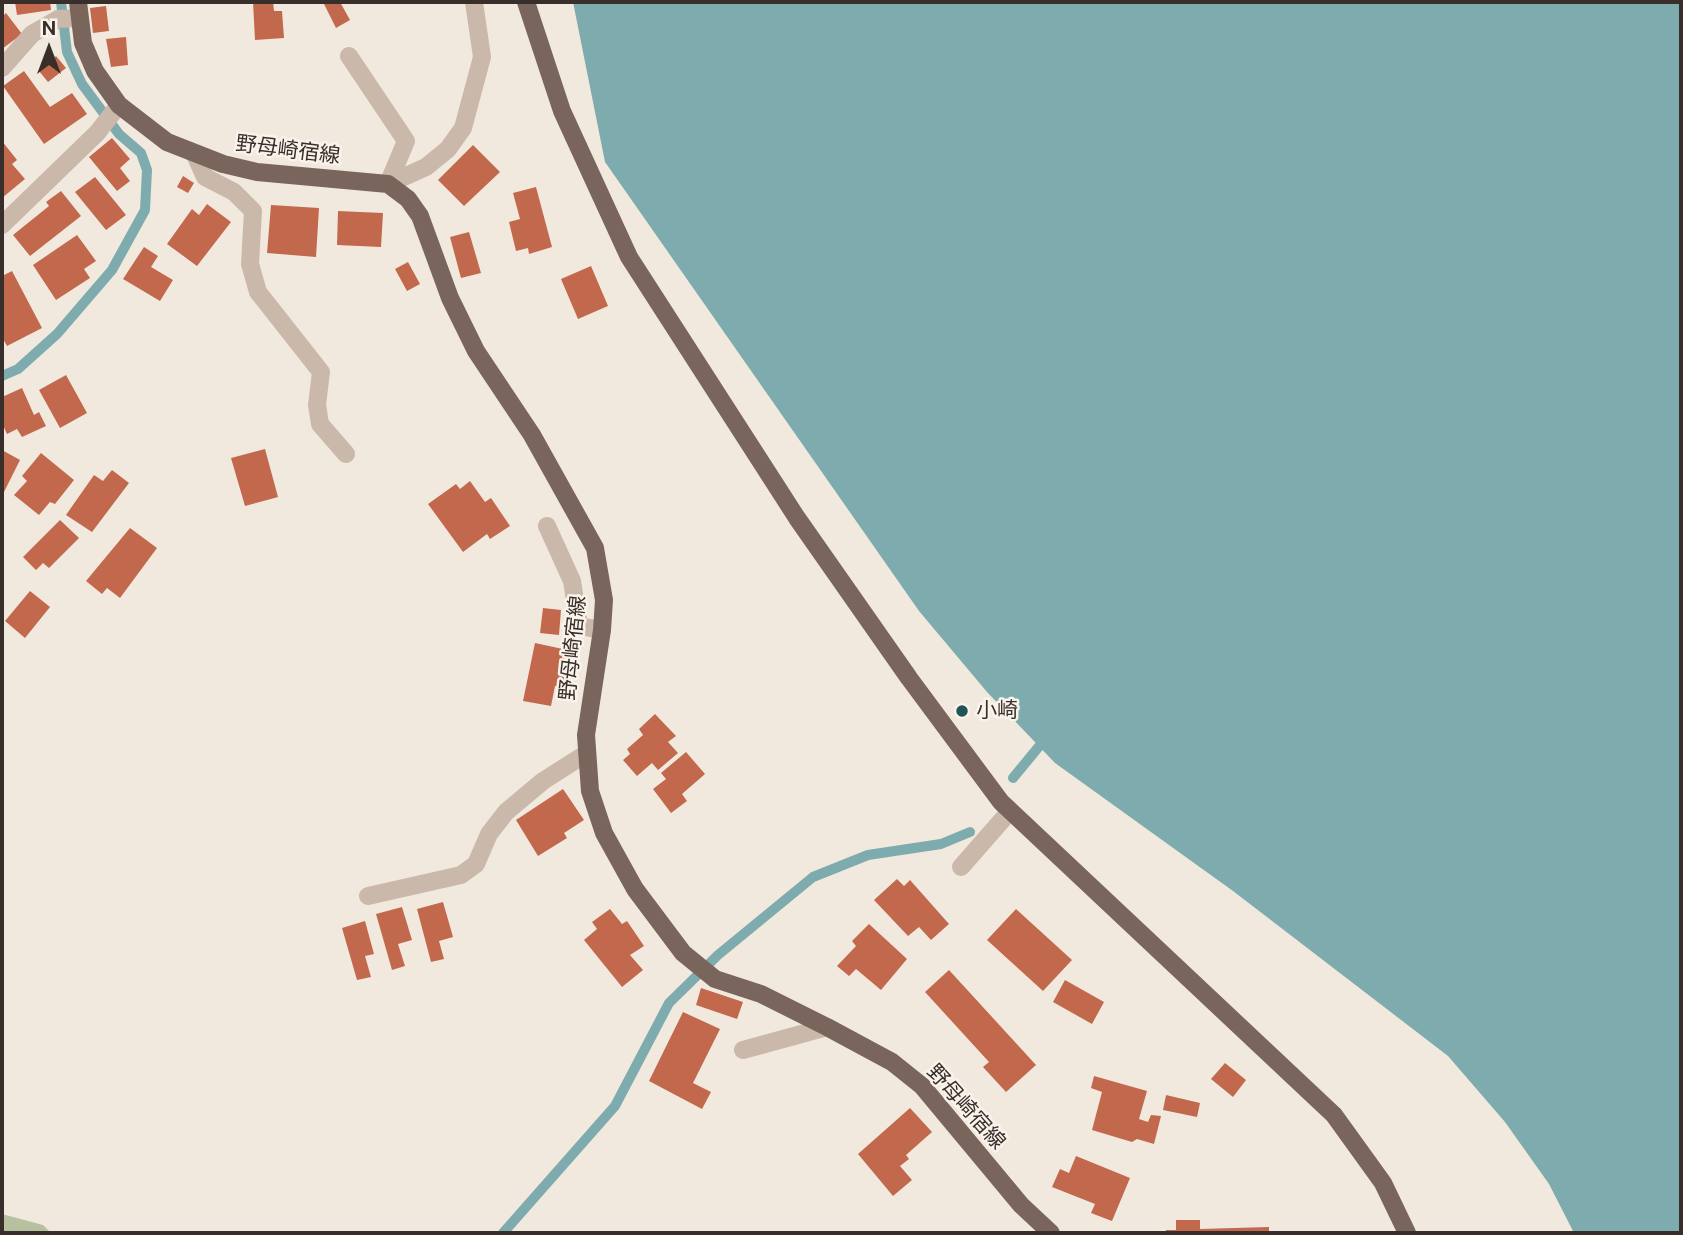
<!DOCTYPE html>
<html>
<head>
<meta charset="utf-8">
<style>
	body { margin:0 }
	#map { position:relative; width:1683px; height:1235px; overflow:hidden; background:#f2e9de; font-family:"Public Sans",sans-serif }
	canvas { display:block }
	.frame { position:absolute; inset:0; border:4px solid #382e2a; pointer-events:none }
	.north { position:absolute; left:14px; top:14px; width:70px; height:70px; -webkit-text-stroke:5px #f9f3eb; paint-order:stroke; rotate:0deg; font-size:19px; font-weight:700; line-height:28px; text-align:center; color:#382e2a }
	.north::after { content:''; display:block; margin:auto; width:24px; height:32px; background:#382e2a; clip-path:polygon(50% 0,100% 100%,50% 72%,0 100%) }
</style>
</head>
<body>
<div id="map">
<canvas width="1683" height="1235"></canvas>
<div class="frame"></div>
<div class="north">N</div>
</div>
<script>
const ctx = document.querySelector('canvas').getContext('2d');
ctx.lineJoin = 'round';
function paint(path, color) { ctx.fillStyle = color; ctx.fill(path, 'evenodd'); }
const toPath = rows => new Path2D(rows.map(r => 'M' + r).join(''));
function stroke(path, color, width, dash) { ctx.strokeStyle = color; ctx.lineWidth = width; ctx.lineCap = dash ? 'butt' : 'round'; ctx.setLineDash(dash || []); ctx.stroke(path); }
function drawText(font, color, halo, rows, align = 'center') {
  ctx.font = font + ' "Public Sans","Noto Sans JP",sans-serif'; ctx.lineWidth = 5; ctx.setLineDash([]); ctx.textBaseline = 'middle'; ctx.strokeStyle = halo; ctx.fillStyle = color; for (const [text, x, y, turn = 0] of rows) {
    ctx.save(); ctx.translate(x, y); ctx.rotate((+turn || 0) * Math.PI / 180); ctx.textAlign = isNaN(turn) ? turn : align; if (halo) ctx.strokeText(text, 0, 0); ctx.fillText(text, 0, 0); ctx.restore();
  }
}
paint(toPath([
	[2,1214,43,1225,51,1233,2,1233]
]), '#b5c19f');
paint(toPath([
	[573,2,1681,2,1681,1233,1574,1233,1549,1184,1505,1122,1448,1056,1233,891,1055,763,987,692,919,611,605,162]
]), '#7eacae');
stroke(toPath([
	[2,376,18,369,57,334,112,270,145,210,147,170,141,153,119,134,82,84,67,52,61,2],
	[1013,778,1046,738],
	[503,1233,615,1106,669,1003,718,955,813,877,868,855,941,844,970,832]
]), '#7eacae', 10);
paint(toPath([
	[15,2,50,2,51,10,17,15],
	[253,2,273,2,274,11,282,11,284,38,255,40],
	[323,2,340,2,350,20,336,28],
	[106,6,109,31,93,33,90,8],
	[6,13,22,34,2,49,2,17],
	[126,37,128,65,111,67,106,39],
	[56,56,66,68,48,82,39,71],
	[24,71,50,107,72,93,87,114,44,144,3,86],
	[112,138,130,159,120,168,130,181,117,191,89,157],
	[2,141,17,160,12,164,25,179,2,198],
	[473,145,500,172,464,206,438,180],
	[183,176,194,183,188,193,177,187],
	[95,177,126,215,106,230,75,192],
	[536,187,552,247,529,254,528,248,516,251,509,222,520,219,513,193],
	[61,191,81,216,30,256,13,235,49,206,46,202],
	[207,204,231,222,197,266,167,244,192,209,199,215],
	[271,205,319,208,316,257,267,253],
	[338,211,383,213,381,247,337,245],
	[469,232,481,273,461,278,450,237],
	[77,235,96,261,84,269,90,278,56,300,33,265],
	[144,247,158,256,151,267,173,280,160,301,123,279],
	[408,262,420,284,407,291,395,269],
	[591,266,608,306,578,319,561,279],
	[12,271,42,328,7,346,2,337,2,276],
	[66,375,87,413,60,428,39,390],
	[22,388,34,415,39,412,46,426,22,437,17,429,7,434,2,423,2,397],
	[265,449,278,497,245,506,231,458],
	[2,450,20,460,2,496],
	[41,453,74,480,55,504,50,502,39,515,14,495,27,481,22,476],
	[112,470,129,483,92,532,66,515,94,475,103,481],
	[470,481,485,502,491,498,510,526,490,539,487,534,463,552,428,504,456,484,460,489],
	[60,520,79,538,49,568,43,563,36,570,23,557],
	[130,528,157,548,120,598,107,588,102,594,86,581],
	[30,591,50,607,25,638,5,621],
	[543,608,561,610,559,635,540,633],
	[535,643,572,651,564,687,555,686,551,706,523,701],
	[655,714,676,736,668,742,678,753,658,770,652,763,637,776,623,760,630,754,627,749,643,735,639,729],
	[686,752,705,774,682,794,687,801,671,813,653,789,666,779,661,773],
	[563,789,584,820,564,833,567,838,538,856,516,820],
	[897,879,904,886,910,880,949,924,931,940,919,927,908,936,874,900],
	[443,902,453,937,439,941,444,959,431,962,417,909],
	[402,907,412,940,398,944,405,966,392,970,376,914],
	[610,909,622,924,627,921,644,946,630,955,643,970,622,987,584,940,597,929,592,922],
	[1016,909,1072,960,1043,991,987,940],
	[365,921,374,954,365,956,371,977,357,980,342,928],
	[869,924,907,959,881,990,856,969,849,976,837,966,856,946,852,941],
	[949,970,1036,1065,1006,1092,983,1067,989,1062,925,992],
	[1065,980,1104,1002,1092,1024,1053,1002],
	[701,988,743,1002,737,1019,696,1005],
	[683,1012,720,1029,693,1083,711,1092,702,1109,649,1081],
	[1225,1063,1246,1080,1233,1097,1211,1079],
	[1094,1076,1147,1091,1139,1119,1148,1122,1151,1115,1161,1116,1154,1144,1137,1139,1132,1142,1092,1130,1102,1092,1091,1088],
	[1166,1095,1200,1103,1197,1117,1163,1110],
	[910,1108,932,1132,906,1155,909,1159,900,1166,912,1180,893,1196,858,1154],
	[1076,1156,1130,1178,1112,1221,1091,1213,1095,1204,1052,1187,1060,1169,1069,1173],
	[1176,1220,1200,1220,1200,1229,1269,1227,1269,1233,1166,1233,1166,1230,1176,1230]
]), '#c1684d');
stroke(toPath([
	[349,56,406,141,388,184],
	[2,68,32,34,58,19,78,18],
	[195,155,205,177,234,192,253,211,250,264,258,292,321,372,317,405,320,424,346,454],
	[388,184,426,167,448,149,463,128,482,57,474,2],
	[2,225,97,133,119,105],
	[547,526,572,581,579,626,602,630],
	[961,867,1010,811],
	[368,896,461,875,476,864,489,834,506,812,543,781,587,753],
	[743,1050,827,1027]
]), '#cab9aa', 18);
stroke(toPath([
	[78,2,83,43,95,71,119,105,167,142,223,164,257,172,388,184,408,199,420,216,450,298,476,351,532,435,595,548,604,600,602,630,586,735,590,791,604,833,635,889,683,953,715,979,761,994,827,1027,892,1062,922,1086,1021,1205,1051,1233],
	[526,2,562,111,629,257,797,518,909,678,1001,802,1334,1115,1383,1183,1407,1233]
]), '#79655b', 18);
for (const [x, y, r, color] of [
	[962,711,7,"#205558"]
]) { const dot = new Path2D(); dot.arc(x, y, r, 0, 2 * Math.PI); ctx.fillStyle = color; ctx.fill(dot); stroke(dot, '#f9f3eb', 2.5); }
drawText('21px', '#382e2a', '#f9f3eb', [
	["野母崎宿線",288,150,7],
	["野母崎宿線",573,648,-84],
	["野母崎宿線",966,1107,48]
]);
drawText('21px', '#382e2a', '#f9f3eb', [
	["小崎",976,711]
], 'left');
</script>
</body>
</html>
